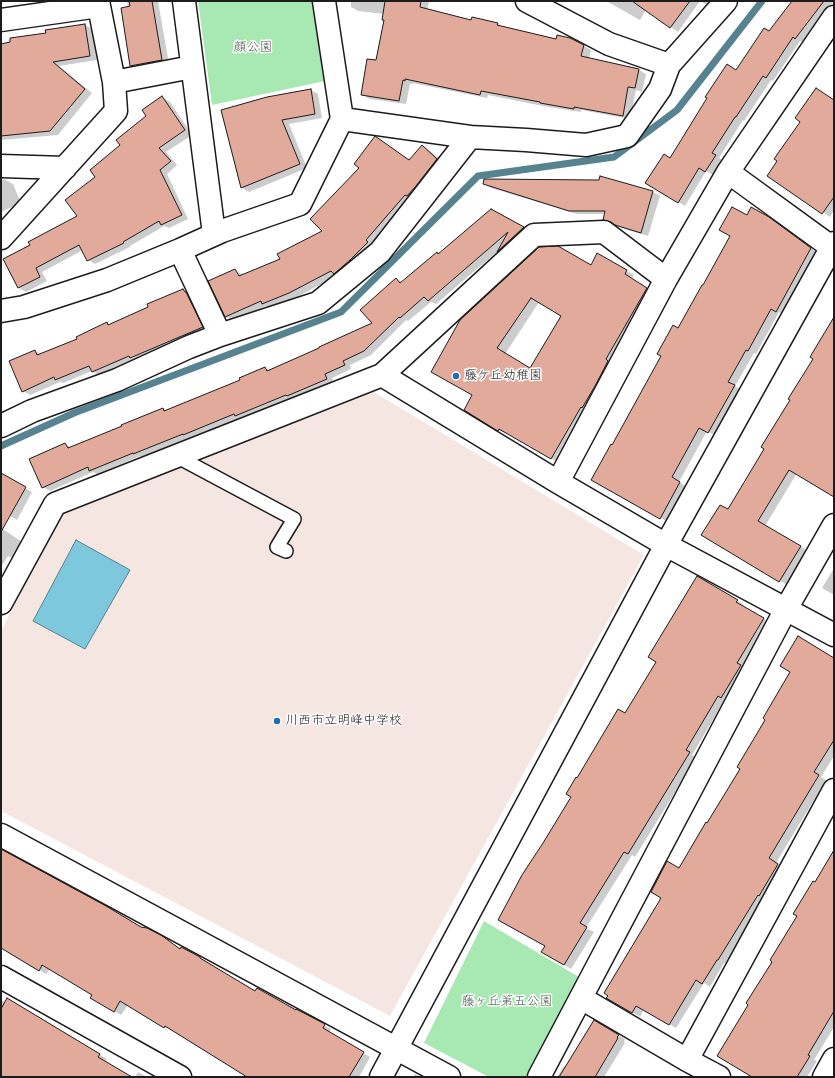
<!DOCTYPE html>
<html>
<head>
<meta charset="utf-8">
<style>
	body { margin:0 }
	#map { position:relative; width:835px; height:1078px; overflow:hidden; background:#fff; font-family:"Patrick Hand",sans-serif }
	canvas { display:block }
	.frame { position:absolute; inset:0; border:2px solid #1c1c1c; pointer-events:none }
</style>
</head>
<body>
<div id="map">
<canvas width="835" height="1078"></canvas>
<div class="frame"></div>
</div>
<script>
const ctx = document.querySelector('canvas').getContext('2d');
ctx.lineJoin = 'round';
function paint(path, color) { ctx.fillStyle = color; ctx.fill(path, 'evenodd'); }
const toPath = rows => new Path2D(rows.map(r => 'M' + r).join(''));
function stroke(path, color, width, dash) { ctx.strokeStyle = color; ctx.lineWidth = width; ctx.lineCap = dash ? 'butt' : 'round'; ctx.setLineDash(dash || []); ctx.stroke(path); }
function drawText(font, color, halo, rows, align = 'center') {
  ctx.font = font + ' "Patrick Hand","Klee One",sans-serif'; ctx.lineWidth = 3; ctx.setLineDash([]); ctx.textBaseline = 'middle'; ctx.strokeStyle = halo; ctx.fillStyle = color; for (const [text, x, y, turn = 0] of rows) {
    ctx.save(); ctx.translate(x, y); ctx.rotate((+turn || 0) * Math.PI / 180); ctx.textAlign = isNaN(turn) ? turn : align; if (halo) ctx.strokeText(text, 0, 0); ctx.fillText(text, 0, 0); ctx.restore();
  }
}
paint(toPath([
	[374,392,644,555,390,1016,1,811,1,631,60,515]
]), '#f6e6e1');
paint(toPath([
	[198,1,314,1,325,81,212,105],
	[484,921,584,980,531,1077,489,1077,424,1043]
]), '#a8e9b3');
const water = toPath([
	[76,540,130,570,85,649,33,621,76,540]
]);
paint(water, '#7ec8de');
stroke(water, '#578390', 1);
paint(toPath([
	[127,1,158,1,169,64,138,70,131,66,128,8],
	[351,1,428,1,429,2,427,10,472,21,472,18,498,24,503,28,584,46,591,50,589,59,639,70,646,74,642,92,636,90,630,119,581,110,581,112,548,107,488,95,487,98,412,83,412,84,410,84,406,104,370,99,362,95,376,61,385,20,384,14,358,11,351,7],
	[606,1,712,1,708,6,700,1,678,32,646,10,640,20],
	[794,1,834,1,802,42,800,41,773,81,771,80,744,121,743,120,719,158,722,160,713,175,706,171,685,206,647,183,671,159,736,71,770,32],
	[85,25,92,29,97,60,59,66,92,93,58,135,1,140,1,45],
	[311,90,318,94,322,118,289,124,307,168,249,192,241,187,222,110],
	[162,97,170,102,192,135,166,152,177,165,167,174,188,219,169,228,164,226,130,246,130,247,95,264,88,260,83,250,42,272,47,281,26,292,19,288,4,260,31,246,79,216,96,177],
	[834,100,834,210,830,217,768,175],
	[422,146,429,150,444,163,373,245,338,275,297,297,270,308,266,306,233,321,226,316,235,270,243,275,281,259,324,231,409,161],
	[601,177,653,192,660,196,648,236,624,229,611,223,604,219,605,214,577,214,491,188,484,183,600,181],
	[1,179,6,180,13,184,21,203,1,212],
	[491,210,530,232,505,255,498,251,436,304,431,302,408,321,406,320,371,355,350,365,351,369,332,378,334,383,243,419,241,418,191,438,190,438,141,457,140,456,97,474,93,472,50,491,43,487,65,444,72,448,163,409,166,411,241,381,265,368,270,371,373,323,396,279,402,283,438,255],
	[747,216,776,222,818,253,784,315,779,312,756,354,754,353,735,386,741,390,716,436,707,431,679,482,687,487,668,522,592,480,613,446,678,329],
	[598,255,634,275,632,279,655,293,559,463,507,433,506,434,465,410,473,394,461,321,591,266],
	[539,302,563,316,531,370,505,354],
	[183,290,190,294,209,331,100,376,92,371,63,383,60,382,30,395,23,391,35,351,41,354,78,339,107,323,110,325,150,307],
	[834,319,834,496,797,473,765,526,808,551,787,585,702,535,728,511,766,448],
	[1,475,32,492,17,520,1,511],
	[1,528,24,543,13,559,8,556,1,567],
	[834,568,834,595,822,588],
	[697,577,744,605,743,607,771,623,692,755,696,757,669,802,635,857,632,855,586,928,594,932,571,969,543,951,546,945,543,843,572,796,577,779,625,715,658,661],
	[834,659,834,756,821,777,826,780,776,863,785,869,765,898,725,964,724,963,710,987,704,983,676,1028,644,1009,640,1017,608,998,679,869,708,824],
	[1,850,181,950,200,958,207,962,206,963,256,992,324,1025,331,1029,329,1033,370,1057,359,1077,249,1077,173,1030,172,1031,128,1005,121,1015,91,997,93,994,50,969,46,974,1,947],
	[834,852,834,1027,814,1060,817,1061,807,1077,759,1077,749,1004,815,883],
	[1,1000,50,1025,107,1059,105,1062,130,1077,1,1077],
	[594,1021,625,1039,624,1042,625,1043,604,1077,557,1077,564,1066,566,1067],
	[138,1072,145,1076,147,1077,135,1077],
	[415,1074,421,1077,413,1077]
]), '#0003');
stroke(toPath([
	[1,446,74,413,341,312,478,176,614,157,677,110,762,1]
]), '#578390', 7);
const building = toPath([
	[129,1,152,1,162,60,130,66,121,8,130,6,129,1],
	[385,1,421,1,420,7,471,20,472,17,498,23,497,25,556,39,557,35,570,38,584,45,581,56,639,69,635,88,628,87,623,116,574,107,574,109,540,103,540,102,481,91,480,95,405,79,405,81,403,80,399,101,361,95,367,59,376,60,384,20,382,20,385,1],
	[632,1,690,1,670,28,632,1],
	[792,1,824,1,795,39,793,37,766,78,763,76,736,117,735,117,712,153,716,155,705,172,699,168,678,203,645,183,664,154,670,158,707,98,705,97,727,64,736,70,764,28,769,31,792,1],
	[85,24,90,56,53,62,85,89,50,131,1,136,1,44,10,42,10,38,46,33,45,30,85,24],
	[816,88,834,100,834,197,822,214,767,176,777,161,774,159,800,122,795,118,816,88],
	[311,89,315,114,282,120,300,164,241,188,221,110,267,97,311,89],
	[162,96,185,130,159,148,171,161,160,170,182,215,161,225,159,221,123,242,124,243,87,261,79,245,36,268,40,277,18,288,3,259,30,245,28,242,77,216,65,200,95,177,90,170,120,145,116,140,146,116,142,110,162,96],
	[375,136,409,160,422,145,437,159,416,186,407,196,405,195,366,240,368,242,350,260,334,274,331,271,289,293,262,304,261,301,225,317,208,281,235,269,239,276,280,259,277,254,322,231,310,219,359,168,354,164,375,136],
	[600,176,653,191,641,233,615,225,611,222,603,220,605,211,569,211,483,184,484,179,599,180,600,176],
	[732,207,747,215,751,207,769,217,811,248,776,312,771,309,748,351,746,350,728,382,735,385,708,433,699,428,672,477,680,482,660,519,591,480,611,444,612,445,661,356,657,354,673,325,678,328,702,285,703,285,730,236,719,230,732,207],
	[491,209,524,227,497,252,508,232,428,301,424,297,400,318,399,317,364,351,343,361,345,365,325,374,327,379,287,396,286,395,235,416,234,414,183,435,183,434,133,454,133,453,89,471,88,467,42,488,29,459,65,443,68,448,122,426,121,425,163,408,164,411,240,380,239,378,265,367,267,371,319,348,319,347,372,323,360,310,396,278,400,283,437,252,438,254,491,209],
	[558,246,591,265,597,253,627,270,625,274,647,288,606,359,608,361,595,386,582,408,581,407,551,459,499,429,498,431,496,430,464,410,472,395,431,372,460,320,539,247,558,246],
	[531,298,561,316,530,368,497,348,531,298],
	[183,289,185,292,186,292,203,327,130,358,129,356,92,372,89,366,55,380,54,377,22,392,9,361,35,350,37,355,77,339,76,337,107,322,108,325,148,307,147,304,183,289],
	[834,317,834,497,789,470,758,521,801,546,779,582,701,535,720,505,728,509,764,449,761,447,790,400,788,399,813,359,810,357,834,317],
	[1,473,26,487,1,532,1,473],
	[697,576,738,600,736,602,764,618,737,663,741,665,721,698,718,696,686,750,690,752,662,798,628,854,624,852,580,923,587,927,564,965,541,952,545,946,498,920,522,875,543,843,571,797,566,794,576,777,577,778,618,709,625,713,656,662,648,657,697,576],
	[798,636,834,658,834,740,814,772,819,775,769,858,778,864,759,896,758,895,718,960,717,960,702,984,696,980,669,1025,636,1006,632,1013,606,998,608,996,604,993,661,898,651,892,667,861,679,868,706,822,707,823,740,769,737,767,765,720,763,718,790,672,780,666,798,636],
	[1,849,106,906,141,927,147,928,161,935,180,949,181,947,200,957,200,958,255,991,257,988,296,1010,296,1009,325,1024,323,1028,364,1052,349,1077,247,1077,165,1026,164,1028,120,1001,114,1012,90,998,92,995,42,965,39,971,1,948,1,849],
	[834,850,834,1011,808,1055,810,1056,797,1077,752,1077,717,1056,748,1005,746,1003,772,962,770,960,797,916,793,914,813,881,815,882,834,850],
	[7,998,100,1054,98,1057,132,1077,1,1077,1,1009,7,998],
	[594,1020,619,1035,617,1037,618,1038,595,1077,559,1077,594,1020]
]);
paint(building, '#e2aa9a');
stroke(building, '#1c1c1c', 1);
const lane = toPath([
	[176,456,294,519,277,547,286,551]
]);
const street = toPath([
	[184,1,214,234],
	[324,1,342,119,470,137],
	[527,1,609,44,669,65],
	[1,20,99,6],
	[114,82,192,67],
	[1,166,65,168],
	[728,172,834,249],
	[1,238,116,111,114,82,98,1],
	[180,250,220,335],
	[1,311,24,307,107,280,180,250,222,231,300,204,342,119],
	[382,375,534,235,604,232,666,279],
	[1,426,32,411,117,380,189,347,220,335,318,303,380,252,470,137,526,140,586,145,627,136,660,89,669,65,726,1],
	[558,482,666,279,728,172,834,17],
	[1,603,55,504,382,375,558,482,666,545,834,635],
	[1,835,449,1077],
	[1,977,180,1077],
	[581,998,687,1060,719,1077],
	[687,1060,834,790],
	[381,1077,666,545,834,243],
	[539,1077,786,609,834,525],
	[824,1077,834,1059]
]);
stroke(lane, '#1c1c1c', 16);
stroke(street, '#1c1c1c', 25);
stroke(lane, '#fff', 13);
stroke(street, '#fff', 22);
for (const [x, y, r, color] of [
	[456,376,4,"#1f6fb2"],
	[277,721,4,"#1f6fb2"]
]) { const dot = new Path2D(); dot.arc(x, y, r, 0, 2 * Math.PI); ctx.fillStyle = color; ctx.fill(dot); stroke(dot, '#fff', 1.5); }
drawText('13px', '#465a49', '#fff', [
	["顔公園",253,48],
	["藤ヶ丘第五公園",507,1002]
]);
drawText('13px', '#1c1c1c', '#fff', [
	["藤ケ丘幼稚園",464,376],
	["川西市立明峰中学校",285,721]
], 'left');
</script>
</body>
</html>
